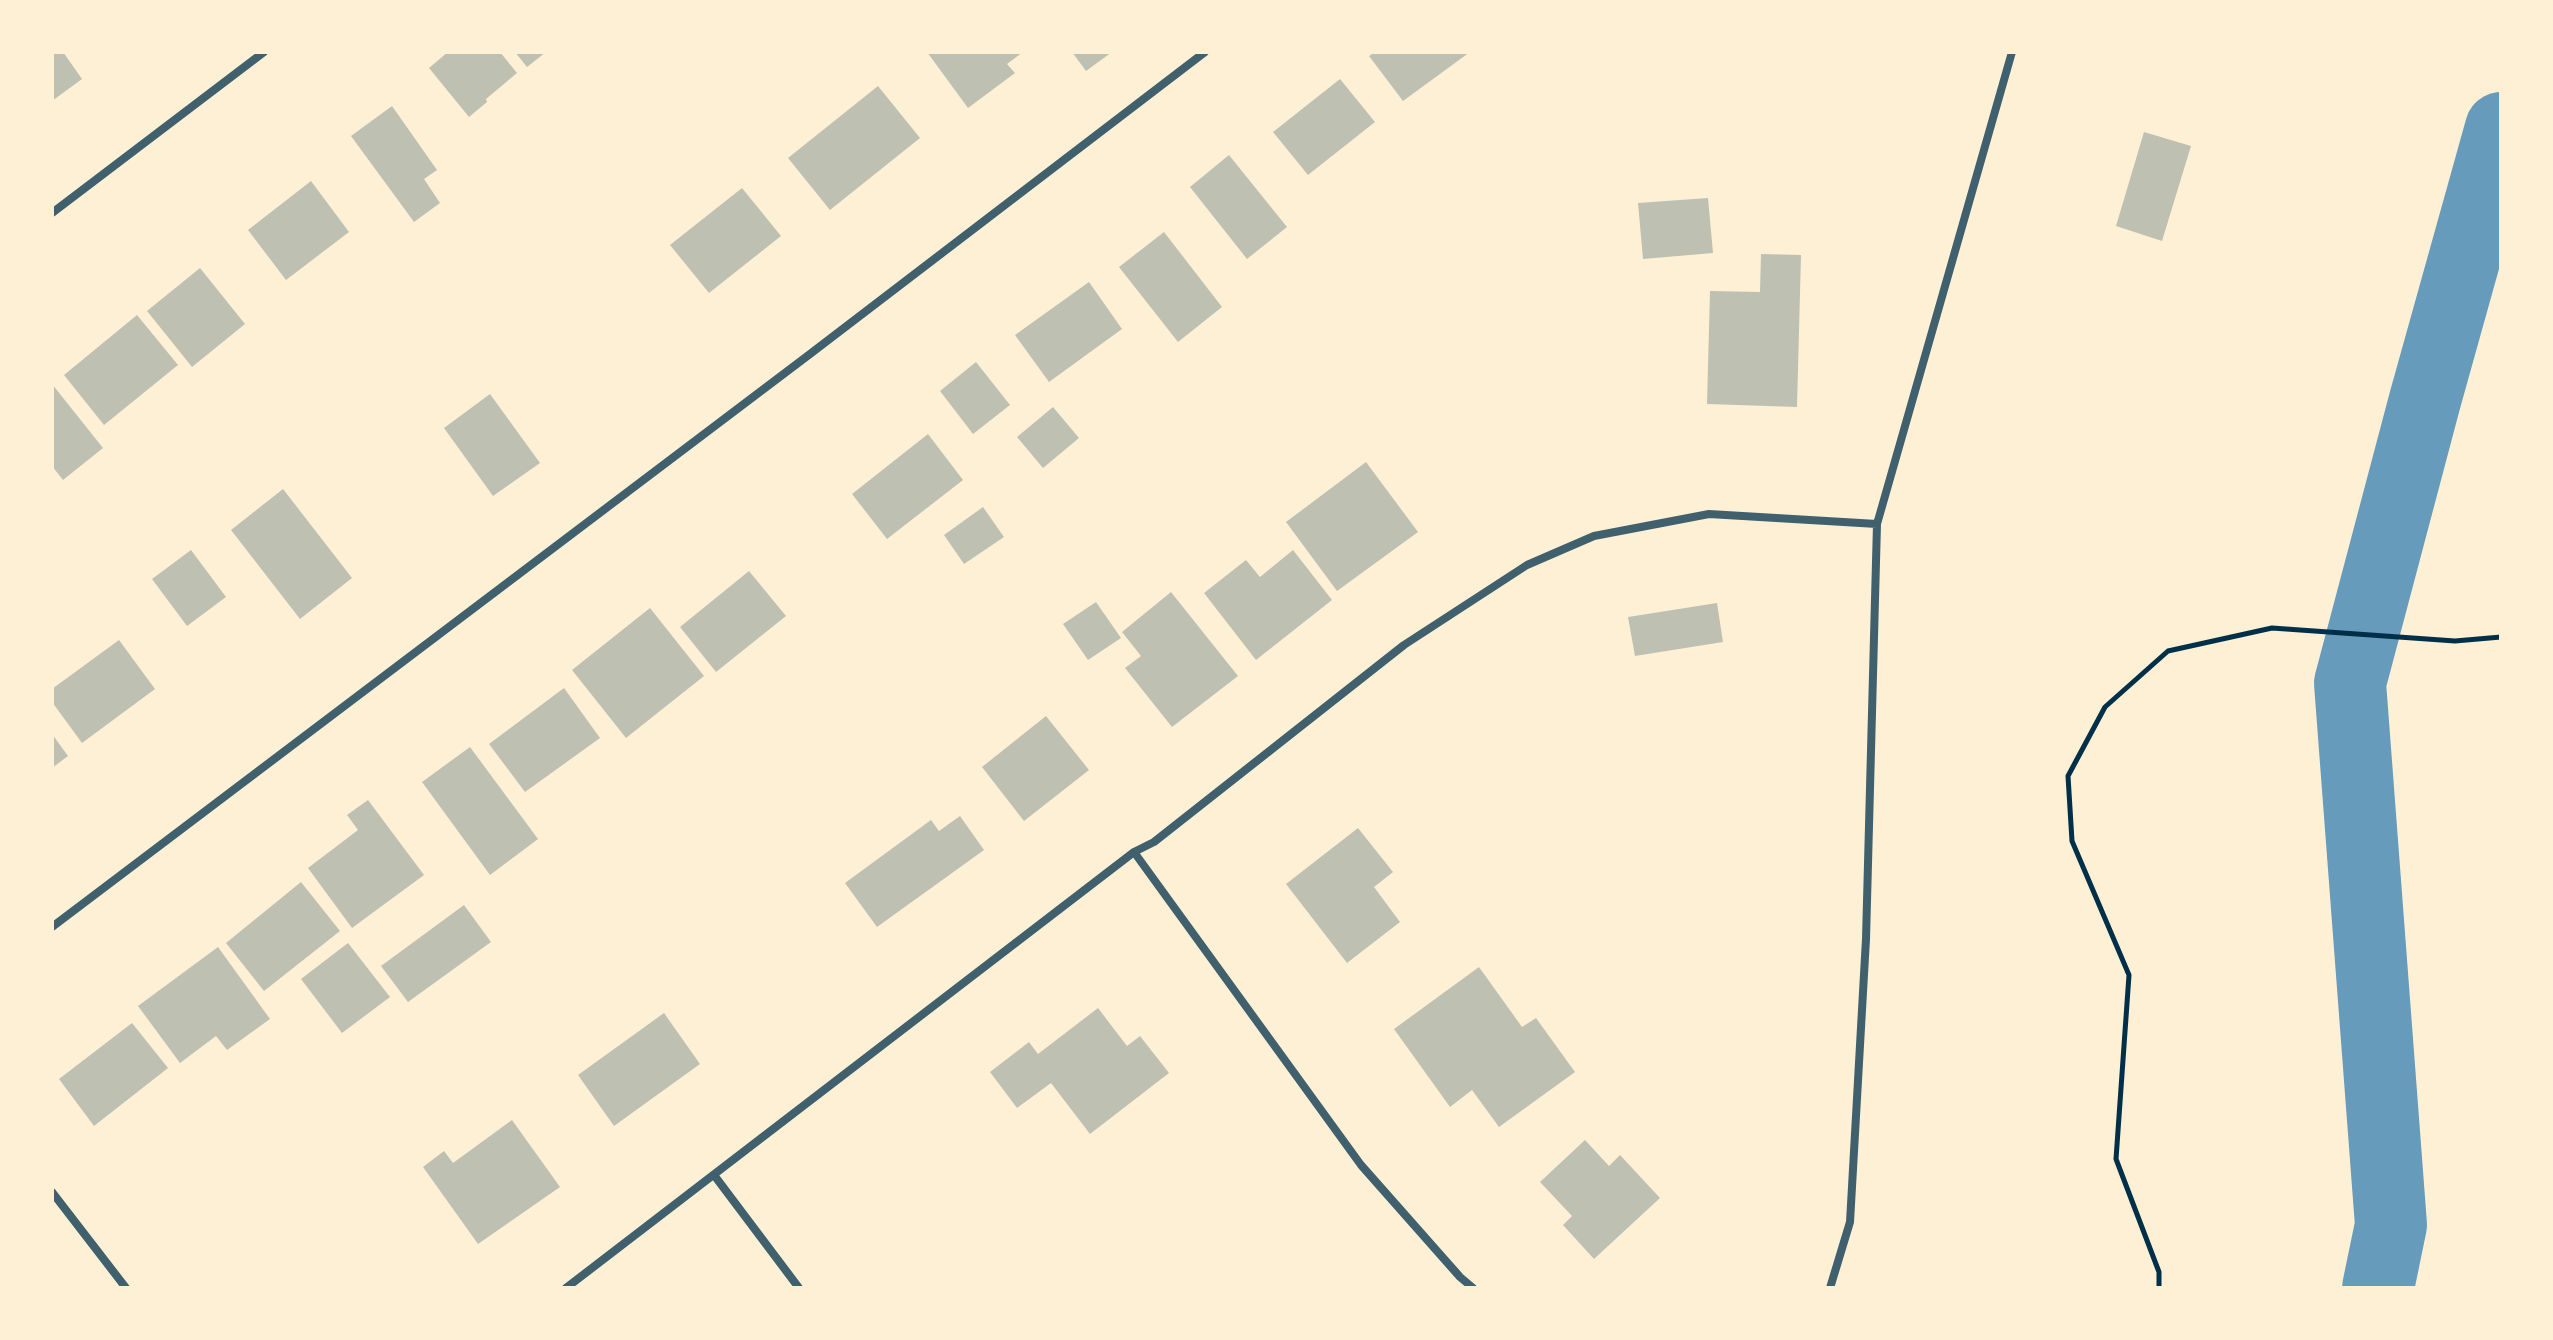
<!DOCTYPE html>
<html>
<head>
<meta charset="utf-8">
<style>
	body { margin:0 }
	#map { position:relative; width:2553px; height:1340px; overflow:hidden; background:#fdf0d5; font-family:"PT Sans Narrow",sans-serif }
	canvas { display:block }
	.frame { position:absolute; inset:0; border:54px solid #fdf0d5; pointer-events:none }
</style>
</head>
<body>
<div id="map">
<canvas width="2553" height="1340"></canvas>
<div class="frame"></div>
</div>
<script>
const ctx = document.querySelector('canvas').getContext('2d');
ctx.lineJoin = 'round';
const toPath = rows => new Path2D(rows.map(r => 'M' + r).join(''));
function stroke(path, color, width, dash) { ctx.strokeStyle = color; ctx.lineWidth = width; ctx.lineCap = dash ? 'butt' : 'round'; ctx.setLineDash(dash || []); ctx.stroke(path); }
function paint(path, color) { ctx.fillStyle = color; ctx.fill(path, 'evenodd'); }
stroke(toPath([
	[2378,1288,2391,1225,2350,683,2425,400,2501,128]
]), '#669bbc', 72);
paint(toPath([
	[52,52,63,52,82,79,52,101],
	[448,52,500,52,517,73,486,99,487,102,469,117,429,68],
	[515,52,546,52,527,67],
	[927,52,1023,52,1007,64,1015,73,968,108],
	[1072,52,1112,52,1086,71],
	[1375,52,1470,52,1403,101,1369,56],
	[1340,79,1375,122,1308,175,1273,132],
	[878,86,920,138,830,210,788,158],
	[392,106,437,170,424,179,440,203,414,222,351,136],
	[2144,132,2191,146,2162,241,2116,226],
	[1229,155,1287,227,1247,259,1190,187],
	[311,181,349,232,286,280,248,230],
	[742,188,781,236,709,293,670,245],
	[1708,198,1713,253,1643,259,1638,203],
	[1164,232,1222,307,1178,342,1119,267],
	[1761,254,1801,255,1797,407,1707,404,1710,291,1760,292],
	[200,268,245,324,192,367,147,311],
	[1089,282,1122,329,1049,382,1015,335],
	[137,315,178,365,104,425,64,375],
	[976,362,1010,405,973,434,940,391],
	[52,384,103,448,63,480,52,466],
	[490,394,540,463,493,496,444,428],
	[1053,407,1079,438,1043,468,1017,437],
	[928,434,963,480,887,539,852,494],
	[1366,462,1418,532,1337,591,1286,522],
	[283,489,352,578,300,619,231,530],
	[983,507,1004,537,964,564,944,535],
	[191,550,226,597,187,626,152,579],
	[1293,550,1332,600,1256,660,1204,593,1246,560,1260,577],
	[749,571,786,616,716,672,680,627],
	[1171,592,1238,676,1172,727,1125,668,1141,656,1122,632],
	[1096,602,1121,638,1088,660,1063,624],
	[1717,603,1723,642,1635,656,1628,617],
	[650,608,704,676,626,738,572,670],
	[119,640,155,689,82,743,52,702,52,689],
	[564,688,600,738,525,792,489,744],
	[1046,716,1089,770,1024,821,982,767],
	[52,734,68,756,52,768],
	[470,747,538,839,490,875,422,782],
	[368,800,424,875,352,928,308,868,358,830,347,815],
	[960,816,984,850,877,927,845,883,931,820,939,831],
	[1358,828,1393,872,1374,887,1400,922,1347,963,1286,884],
	[301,882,340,931,264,991,226,943],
	[464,905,491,942,408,1002,381,966],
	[348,943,390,997,342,1033,301,979],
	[218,947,270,1019,227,1050,216,1036,180,1063,138,1006],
	[1479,967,1522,1027,1536,1018,1575,1072,1499,1127,1472,1090,1450,1107,1394,1029],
	[1098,1008,1127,1046,1140,1036,1169,1073,1090,1134,1051,1083,1017,1108,990,1072,1029,1042,1038,1054],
	[664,1013,700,1064,614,1126,578,1075],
	[132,1023,168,1068,94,1126,59,1079],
	[512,1120,560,1187,478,1244,423,1167,444,1151,453,1163],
	[1585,1140,1609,1166,1620,1155,1660,1198,1594,1259,1563,1225,1572,1216,1540,1182]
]), '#bec0b2');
stroke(toPath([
	[2159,1288,2159,1272,2116,1159,2129,975,2072,841,2068,776,2105,707,2168,651,2272,628,2455,641,2501,637]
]), '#003049', 5);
stroke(toPath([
	[52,213,264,52],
	[1134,852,1361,1165,1460,1277,1473,1288],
	[52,927,810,354,1205,52],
	[714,1175,799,1288],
	[52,1192,126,1288],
	[566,1288,1134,852,1154,842,1404,645,1527,565,1594,536,1709,514,1877,524],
	[1830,1288,1850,1222,1866,939,1877,524,2012,52]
]), '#3f606c', 8);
</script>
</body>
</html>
